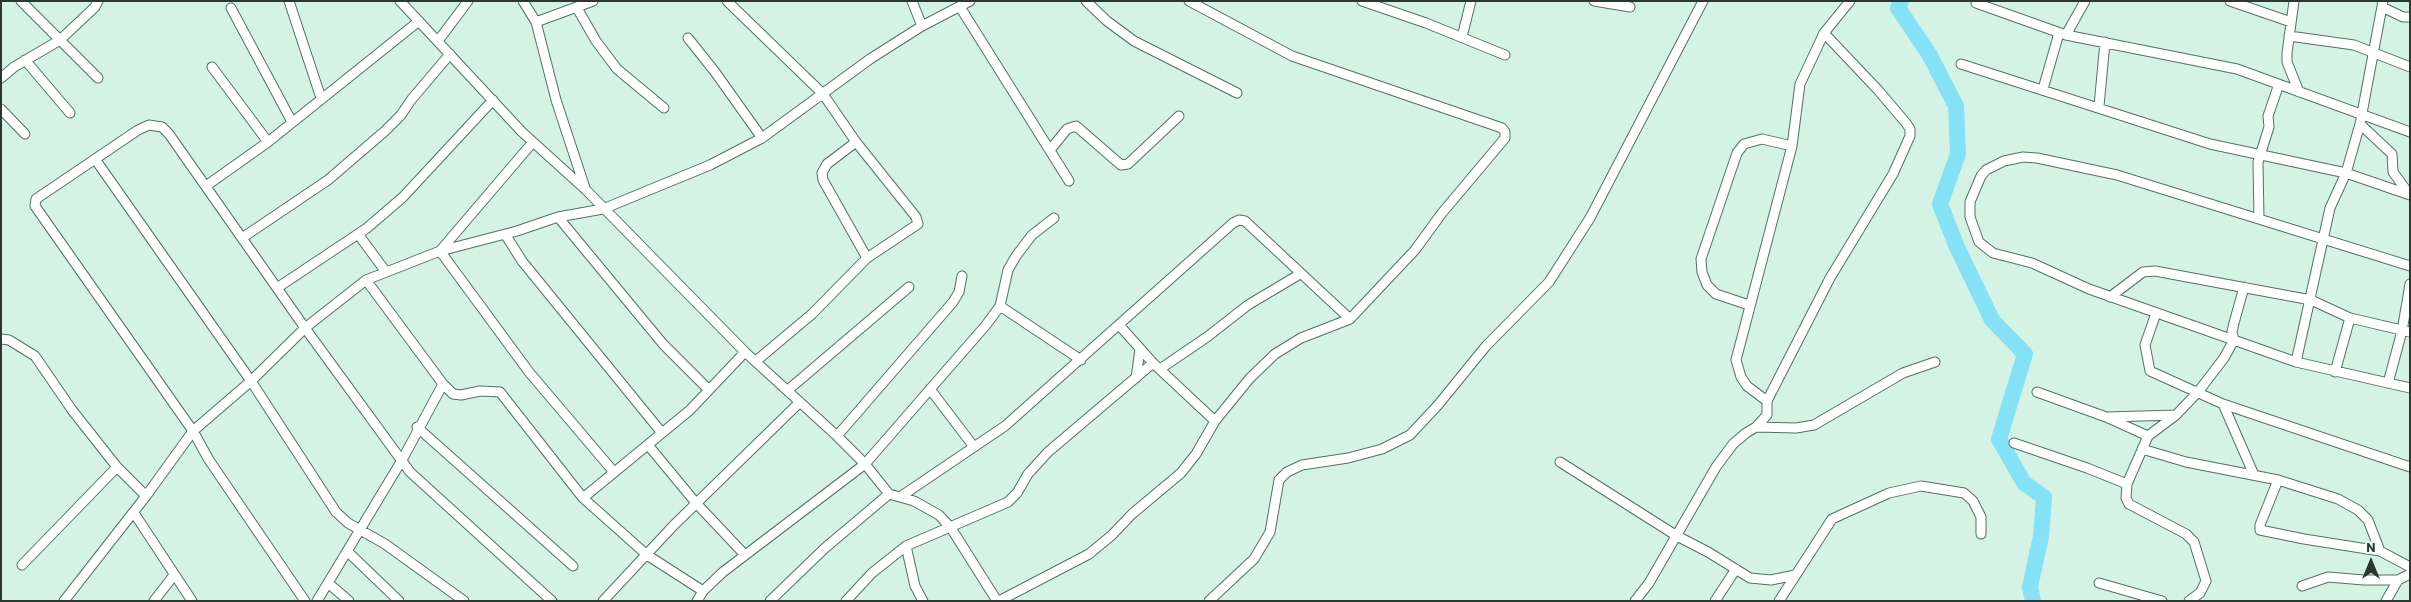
<!DOCTYPE html>
<html>
<head>
<meta charset="utf-8">
<style>
	body { margin:0 }
	#map { position:relative; width:2411px; height:602px; overflow:hidden; background:#d4f3e5; font-family:Barlow,sans-serif }
	canvas { display:block }
	.frame { position:absolute; inset:0; border:2px solid #2b3832; pointer-events:none }
	.north { position:absolute; left:2346px; top:537px; width:50px; height:50px; -webkit-text-stroke:4px #e6fff4; paint-order:stroke; rotate:0deg; font-size:14px; font-weight:700; line-height:20px; text-align:center; color:#2b3832 }
	.north::after { content:''; display:block; margin:auto; width:18px; height:22px; background:#2b3832; clip-path:polygon(50% 0,100% 100%,50% 72%,0 100%) }
</style>
</head>
<body>
<div id="map">
<canvas width="2411" height="602"></canvas>
<div class="frame"></div>
<div class="north">N</div>
</div>
<script>
const ctx = document.querySelector('canvas').getContext('2d');
ctx.lineJoin = 'round';
const toPath = rows => new Path2D(rows.map(r => 'M' + r).join(''));
function stroke(path, color, width, dash) { ctx.strokeStyle = color; ctx.lineWidth = width; ctx.lineCap = dash ? 'butt' : 'round'; ctx.setLineDash(dash || []); ctx.stroke(path); }
stroke(toPath([
	[1901,1,1898,8,1929,54,1956,106,1958,154,1940,204,1956,245,1992,320,2025,354,1999,439,2024,483,2044,497,2041,536,2030,587,2033,601]
]), '#85e1f6', 16);
const street = toPath([
	[21,1,98,78],
	[289,1,321,98],
	[400,1,522,132,586,190,745,352,837,436,865,464,889,494,914,501,939,515,951,528,997,601],
	[523,1,536,22,556,100,585,188],
	[727,1,823,94,856,142,916,217,918,224,867,258,812,314,756,361],
	[912,1,922,26],
	[1086,1,1107,21,1134,41,1237,93],
	[1362,1,1426,23,1505,55],
	[1594,1,1630,7],
	[2230,1,2291,22],
	[2294,1,2287,53,2287,62,2299,92],
	[1976,3,2066,35,2237,69,2410,132],
	[960,7,1069,181],
	[2382,7,2403,17,2410,17],
	[231,8,292,122],
	[577,8,596,41,617,69,664,108],
	[536,22,593,1],
	[2066,35,2085,1],
	[2289,36,2354,45,2410,67],
	[1462,37,1471,1],
	[688,38,715,72,762,138],
	[438,41,468,1],
	[25,60,70,113],
	[1961,64,2210,144,2346,173,2410,195],
	[212,67,268,142],
	[1,78,14,67,60,40,95,7,98,1],
	[2043,89,2059,33],
	[2099,106,2105,42],
	[1,109,25,134],
	[2360,124,2392,154,2393,172,2409,194],
	[533,142,440,251,529,372,613,471],
	[856,142,827,164,822,173,823,180,867,258],
	[1050,150,1067,129,1076,126,1121,165,1128,164,1179,116],
	[95,159,251,381,336,512,348,523,385,544,464,601],
	[206,186,268,142,419,21],
	[558,217,663,344,709,390],
	[2259,219,2258,162,2269,127,2268,116,2279,84],
	[358,234,386,272],
	[505,234,522,261,662,433],
	[242,238,328,180,385,131,401,115,411,100,450,54],
	[2410,266,2117,175,2037,158,2023,157,2004,161,1986,170,1981,176,1970,202,1970,217,1979,242,1993,253,2032,263,2089,289,2296,362,2410,388],
	[366,280,443,384],
	[277,288,367,228,403,197,493,100],
	[2110,297,2143,272,2155,271,2311,300,2350,318,2410,332],
	[1749,305,1716,294,1707,285,1702,272,1701,259,1737,153,1744,144,1762,139,1792,146],
	[1000,306,1081,360],
	[2156,313,2145,345,2150,371,2223,404,2410,467],
	[1119,325,1153,363,1215,421],
	[1,339,9,340,35,356,72,410,117,467,146,496],
	[2296,362,2330,208,2346,173,2360,124,2383,1],
	[1160,369,1207,337,1248,305,1300,274],
	[2335,372,2350,318],
	[1136,378,1140,349],
	[2388,383,2402,331,2410,284],
	[930,389,974,447],
	[788,390,909,287],
	[2037,392,2106,417,2148,436],
	[1767,401,1747,386,1741,377,1736,360,1792,146,1800,84,1824,33,1850,1],
	[2223,404,2254,475],
	[2108,417,2176,415],
	[417,427,573,566],
	[1756,427,1796,428,1814,425,1903,373,1935,362],
	[837,436,953,302,959,292,962,276],
	[2014,443,2087,468,2127,484],
	[648,445,696,503,745,555],
	[2142,449,2186,462,2278,480,2338,499,2358,510,2368,520,2380,551],
	[1560,462,1677,536,1708,552,1750,578,1771,580,1795,575],
	[2278,480,2260,525,2260,530,2304,539,2380,551,2410,567],
	[900,497,1005,426,1233,223,1239,220,1245,221,1350,319],
	[583,498,690,410,745,352],
	[134,513,192,601],
	[906,546,915,586,923,601],
	[347,551,399,601],
	[22,565,117,467],
	[328,583,349,601],
	[2099,583,2162,601],
	[2302,586,2328,577,2364,580,2398,580,2410,574],
	[64,601,146,496,193,431,251,381,305,328,366,280,440,251,517,231,558,217,603,209,710,165,762,138,870,59,922,26,970,1],
	[154,601,174,575],
	[305,601,209,460,193,431,35,206,36,199,138,130,149,125,162,127,169,134,305,328,410,472,552,601],
	[317,601,402,460,443,384,453,394,461,395,480,391,500,392,583,498,647,555,703,591],
	[603,601,673,526,800,402],
	[697,601,703,591,723,572,865,464,986,325,1000,306,1008,270,1016,256,1032,235,1054,218],
	[770,601,825,548,889,494],
	[846,601,872,573,906,546,1008,502,1017,493,1028,474,1048,452,1153,363],
	[999,601,1089,554,1112,535,1132,514,1181,473,1196,454,1215,421,1250,378,1275,354,1301,338,1350,319,1415,250,1442,213,1505,138,1505,132,1502,128,1292,56,1189,1],
	[1209,601,1254,559,1270,532,1279,480,1287,472,1302,465,1348,458,1382,449,1410,435,1438,405,1486,346,1549,282,1590,218,1703,1],
	[1635,601,1649,583,1716,467,1733,444,1746,433,1756,427,1767,415,1767,401,1830,278,1893,174,1910,136,1910,129,1906,123,1878,90,1824,33],
	[1715,601,1736,569],
	[1779,601,1832,519,1889,493,1921,486,1964,493,1973,501,1981,517,1981,534],
	[2189,601,2200,593,2206,581,2194,542,2186,534,2129,504,2126,498,2127,484,2148,436,2176,415,2198,392,2224,358,2234,340,2232,332,2234,323,2244,287],
	[2386,601,2398,580]
]);
stroke(street, '#547064', 11);
stroke(street, '#fff', 9);
</script>
</body>
</html>
